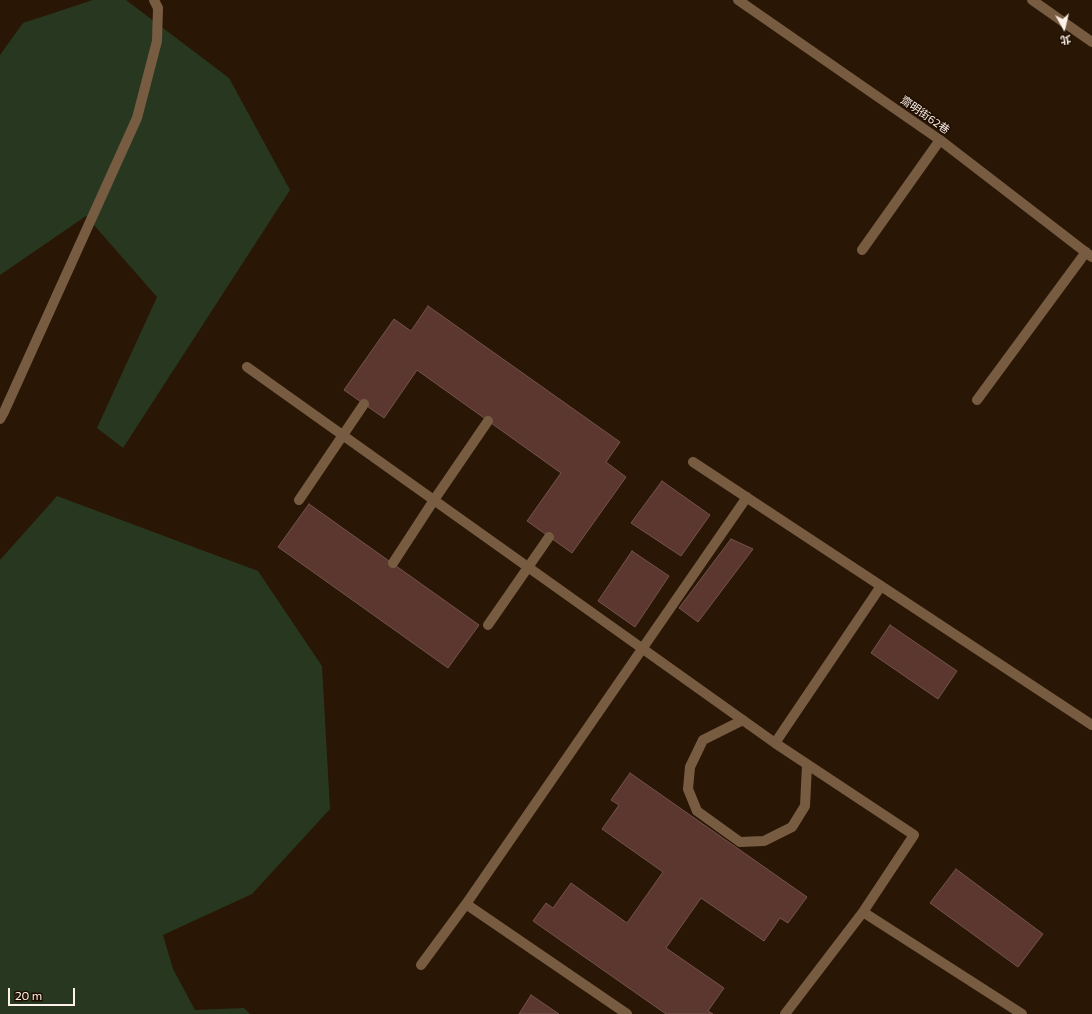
<!DOCTYPE html>
<html>
<head>
<meta charset="utf-8">
<style>
	body { margin:0 }
	#map { position:relative; width:1092px; height:1014px; overflow:hidden; background:#291604; font-family:Commissioner,"Noto Sans TC",sans-serif }
	canvas { display:block }
	.north { position:absolute; left:1044px; top:8px; width:40px; height:40px; -webkit-text-stroke:3px #1f0d00; paint-order:stroke; rotate:172deg; font-size:11px; font-weight:700; line-height:16px; text-align:center; color:#fdf2e9 }
	.north::after { content:''; display:block; margin:auto; width:14px; height:18px; background:#fdf2e9; clip-path:polygon(50% 0,100% 100%,50% 72%,0 100%) }
	.scale { position:absolute; left:8px; top:988px; width:67px; height:18px; box-sizing:border-box; border:2px solid #fdf2e9; border-top:0; padding-left:5px; font-size:12px; line-height:14px; white-space:nowrap; color:#fdf2e9; -webkit-text-stroke:3px #1f0d00; paint-order:stroke }
</style>
</head>
<body>
<div id="map">
<canvas width="1092" height="1014"></canvas>
<div class="north">北</div>
<div class="scale">20 m</div>
</div>
<script>
const ctx = document.querySelector('canvas').getContext('2d');
ctx.lineJoin = 'round';
function paint(path, color) { ctx.fillStyle = color; ctx.fill(path, 'evenodd'); }
const toPath = rows => new Path2D(rows.map(r => 'M' + r).join(''));
function stroke(path, color, width, dash) { ctx.strokeStyle = color; ctx.lineWidth = width; ctx.lineCap = dash ? 'butt' : 'round'; ctx.setLineDash(dash || []); ctx.stroke(path); }
function drawText(font, color, halo, rows, align = 'center') {
  ctx.font = font + ' Commissioner,"Noto Sans TC",sans-serif'; ctx.lineWidth = 3; ctx.setLineDash([]); ctx.textBaseline = 'middle'; ctx.strokeStyle = halo; ctx.fillStyle = color; for (const [text, x, y, turn = 0] of rows) {
    ctx.save(); ctx.translate(x, y); ctx.rotate((+turn || 0) * Math.PI / 180); ctx.textAlign = isNaN(turn) ? turn : align; if (halo) ctx.strokeText(text, 0, 0); ctx.fillText(text, 0, 0); ctx.restore();
  }
}
paint(toPath([
	[93,0,126,0,229,78,290,190,123,448,97,428,157,297,86,216,0,275,0,55,23,23],
	[57,496,258,571,322,666,330,809,252,894,163,935,173,969,195,1010,244,1008,250,1014,0,1014,0,560]
]), '#283820');
const building = toPath([
	[428,306,620,442,606,462,626,477,572,553,527,521,561,473,417,370,384,418,344,390,394,319,411,331,428,306],
	[662,481,710,515,681,556,631,523,662,481],
	[309,504,479,625,448,668,278,547,309,504],
	[731,539,753,549,698,622,679,608,731,539],
	[632,551,669,576,635,627,598,601,632,551],
	[890,625,957,671,938,699,871,653,890,625],
	[630,773,807,897,788,923,780,918,764,941,701,898,666,948,724,988,708,1011,713,1014,666,1014,533,921,546,903,553,908,571,883,627,923,663,872,602,829,619,805,611,800,630,773],
	[956,869,1043,934,1018,967,930,903,956,869],
	[531,995,559,1014,519,1014,531,995]
]);
paint(building, '#5c3730');
stroke(building, '#73534d', 1);
stroke(toPath([
	[738,0,940,140,862,250],
	[1032,0,1092,42],
	[247,367,775,743,881,586],
	[977,400,1086,252],
	[693,462,1092,725],
	[299,500,364,404],
	[393,563,434,500,488,421],
	[488,625,549,537],
	[743,720,703,740,690,767,688,789,697,811,740,842,764,841,792,827,805,806,807,765],
	[775,743,914,835,863,912,1022,1014],
	[466,904,747,497],
	[421,965,466,904,627,1014],
	[785,1014,863,912]
]), '#775c42', 10);
stroke(toPath([
	[940,140,1092,257],
	[0,419,4,412,137,118,157,41,158,8,154,0]
]), '#775c42', 10);
drawText('11px', '#fdf2e9', '#1f0d00', [
	["齋明街62巷",925,115,35]
]);
</script>
</body>
</html>
